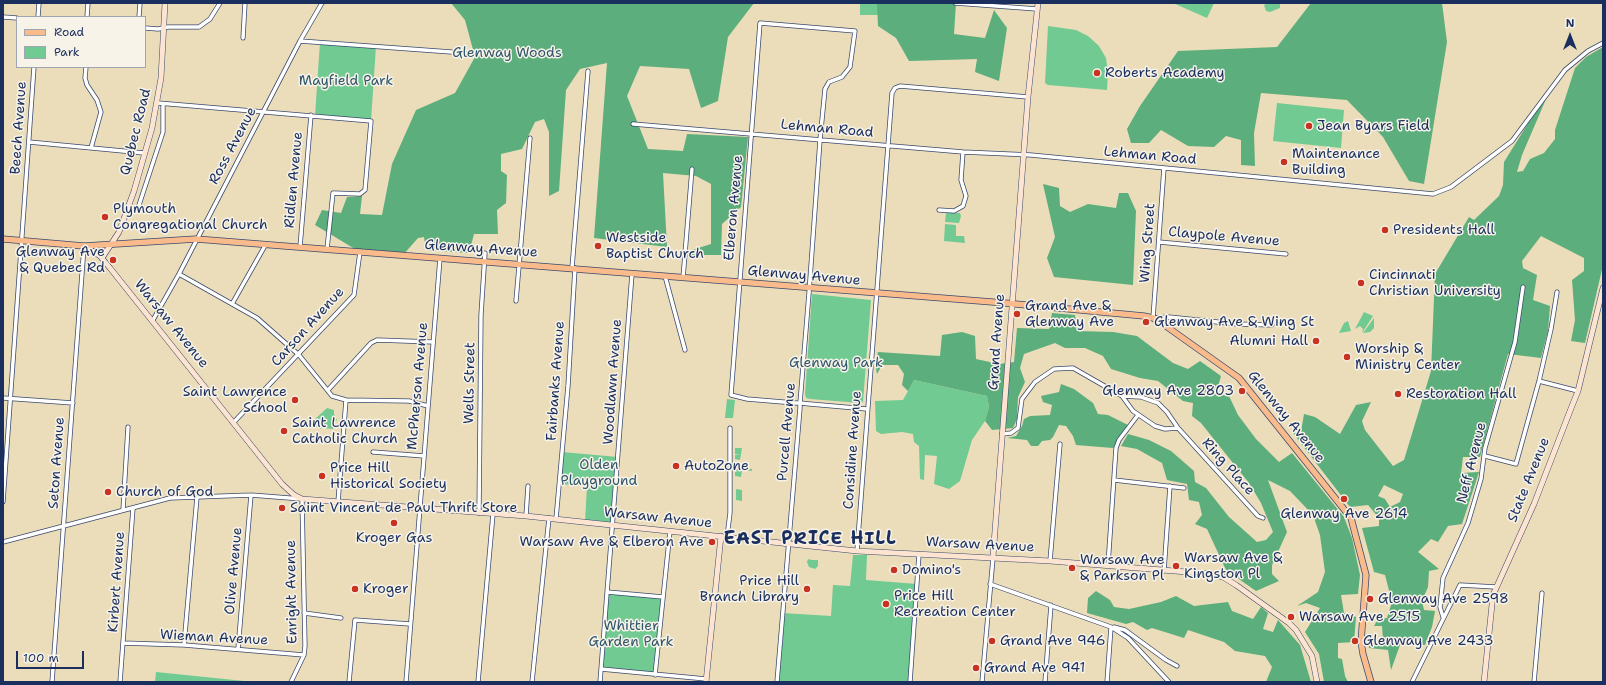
<!DOCTYPE html>
<html>
<head>
<meta charset="utf-8">
<style>
	body { margin:0 }
	#map { position:relative; width:1606px; height:685px; overflow:hidden; background:#ebddba; font-family:"Shantell Sans",sans-serif }
	canvas { display:block }
	.frame { position:absolute; inset:0; border:4px solid #1b2f5e; pointer-events:none }
	.legend { position:absolute; left:16px; top:16px; width:130px; height:52px; box-sizing:border-box; background:#f7f3e8; border:1px solid #9fa5b1; margin:0; padding:5px 7px; list-style:none; font-size:12px; color:#1b2f5e }
	.legend li { display:flex; align-items:center; gap:8px; height:20px }
	.legend b { width:20px; border:1px solid #9fa5b1 }
	.north { position:absolute; left:1550px; top:16px; width:40px; height:40px; -webkit-text-stroke:3px #f7f3e8; paint-order:stroke; rotate:0deg; font-size:11px; font-weight:700; line-height:16px; text-align:center; color:#1b2f5e }
	.north::after { content:''; display:block; margin:auto; width:14px; height:18px; background:#1b2f5e; clip-path:polygon(50% 0,100% 100%,50% 72%,0 100%) }
	.scale { position:absolute; left:16px; top:651px; width:68px; height:18px; box-sizing:border-box; border:2px solid #1b2f5e; border-top:0; padding-left:5px; font-size:12px; line-height:14px; white-space:nowrap; color:#1b2f5e; -webkit-text-stroke:3px #f7f3e8; paint-order:stroke }
</style>
</head>
<body>
<div id="map">
<canvas width="1606" height="685"></canvas>
<div class="frame"></div>
<ul class="legend">
<li><b style="height:5px;background:#fabb8c"></b>Road</li>
<li><b style="height:11px;background:#70ca92"></b>Park</li>
</ul>
<div class="north">N</div>
<div class="scale">100 m</div>
</div>
<script>
const ctx = document.querySelector('canvas').getContext('2d');
ctx.lineJoin = 'round';
function paint(path, color) { ctx.fillStyle = color; ctx.fill(path, 'evenodd'); }
const toPath = rows => new Path2D(rows.map(r => 'M' + r).join(''));
function stroke(path, color, width, dash) { ctx.strokeStyle = color; ctx.lineWidth = width; ctx.lineCap = dash ? 'butt' : 'round'; ctx.setLineDash(dash || []); ctx.stroke(path); }
function drawText(font, color, halo, rows, align = 'center') {
  ctx.font = font + ' "Shantell Sans",sans-serif'; ctx.lineWidth = 3; ctx.setLineDash([]); ctx.textBaseline = 'middle'; ctx.strokeStyle = halo; ctx.fillStyle = color; for (const [text, x, y, turn = 0] of rows) {
    ctx.save(); ctx.translate(x, y); ctx.rotate((+turn || 0) * Math.PI / 180); ctx.textAlign = isNaN(turn) ? turn : align; if (halo) ctx.strokeText(text, 0, 0); ctx.fillText(text, 0, 0); ctx.restore();
  }
}
paint(toPath([
	[860,3,879,3,879,15,860,15],
	[1173,3,1214,3,1207,18],
	[1268,3,1280,3,1280,8,1270,12,1266,11,1264,5],
	[1048,26,1076,30,1088,36,1099,46,1106,58,1108,73,1107,90,1048,85,1045,83],
	[320,42,376,46,371,121,315,116],
	[1277,103,1344,110,1341,148,1273,141],
	[946,213,960,213,961,216,959,223,945,222],
	[945,224,956,225,956,236,964,236,965,243,944,241],
	[812,294,871,300,863,402,860,403,810,399,806,398,805,394],
	[1364,312,1373,316,1362,333,1363,329,1360,326,1355,329],
	[1374,318,1374,328,1370,332,1363,333],
	[1348,321,1351,331,1339,333,1344,323],
	[914,380,987,396,989,407,985,421,972,440,960,481,949,489,934,484,937,456,925,455,924,480,920,479,919,446,914,442,913,434,902,432,881,434,876,431,875,401,903,400],
	[727,399,735,400,733,418,725,418],
	[327,408,334,410,334,414,337,420,334,422,333,429,322,428,320,429,318,427,312,427,314,420],
	[735,448,742,448,740,460,735,459,735,455,740,455,735,454],
	[562,452,618,457,613,525,585,522,587,486,560,484],
	[735,464,741,464,742,468,752,469,752,471,742,470,741,477,735,476,735,472,739,471,735,471],
	[736,489,742,490,742,501,736,500],
	[853,555,867,555,866,580,917,584,910,682,777,682,782,613,831,616,833,585,850,586],
	[808,559,812,560,818,560,818,566,815,569,809,567,807,562],
	[607,592,663,597,655,675,601,669],
	[156,672,254,682,155,682]
]), '#70ca92');
paint(toPath([
	[451,3,754,3,728,37,718,101,701,108,689,69,640,66,627,96,648,149,683,151,687,134,748,137,741,207,722,224,721,255,690,255,692,250,711,244,711,184,696,176,663,173,667,247,594,238,607,63,580,69,566,90,559,191,549,196,549,132,544,119,535,122,522,149,501,154,501,171,507,175,506,203,497,210,498,234,474,234,469,253,426,250,424,237,418,238,403,255,360,252,315,225,322,210,341,213,347,197,362,196,360,214,382,215,392,164,416,110,455,93,475,57,465,20],
	[877,3,956,3,954,34,985,38,994,10,1007,28,999,81,975,72,977,59,909,61,896,38,878,26],
	[1311,3,1442,3,1447,42,1424,184,1409,181,1383,137,1347,100,1261,93,1254,133,1255,166,1241,165,1241,140,1226,136,1214,147,1188,146,1161,130,1149,143,1131,143,1127,129,1140,106,1178,51,1277,47],
	[1603,47,1603,265,1585,343,1571,341,1575,320,1572,280,1584,271,1584,258,1541,236,1522,261,1523,268,1537,275,1533,300,1550,306,1548,331,1541,358,1508,354,1480,457,1463,457,1461,473,1479,472,1462,524,1448,526,1438,542,1431,539,1418,552,1439,569,1429,571,1428,587,1422,601,1424,610,1435,611,1432,627,1425,645,1400,645,1391,670,1388,650,1369,648,1368,639,1383,640,1382,626,1374,626,1378,619,1387,618,1392,602,1385,575,1374,572,1362,528,1379,526,1379,518,1368,505,1350,507,1293,433,1301,432,1304,414,1315,417,1340,434,1356,405,1371,402,1362,421,1365,430,1393,466,1404,460,1431,371,1435,274,1469,217,1474,220,1499,196,1503,185,1504,162,1532,117,1546,99,1522,155,1517,172,1523,171,1530,159,1544,153,1555,139,1555,130,1575,68,1586,57],
	[1384,485,1403,494,1400,502,1390,507,1385,499,1378,496],
	[1043,184,1059,188,1060,206,1070,212,1088,204,1116,208,1119,193,1128,193,1136,211,1133,285,1054,277,1047,258,1055,237],
	[1052,313,1075,315,1077,331,1113,332,1137,336,1173,363,1188,369,1200,361,1221,376,1216,394,1229,396,1238,415,1256,439,1279,462,1292,453,1344,517,1352,538,1360,575,1358,594,1341,595,1344,613,1356,617,1354,642,1338,643,1338,658,1342,659,1345,676,1348,682,1324,682,1319,654,1305,632,1320,608,1306,603,1297,606,1318,592,1325,572,1320,535,1313,515,1290,491,1268,480,1287,532,1272,565,1272,574,1279,581,1256,591,1226,570,1207,529,1195,524,1202,515,1199,502,1189,500,1187,484,1167,480,1162,463,1137,449,1121,446,1128,434,1149,440,1171,451,1194,471,1195,482,1206,488,1229,517,1257,542,1266,540,1273,532,1261,503,1249,483,1201,423,1192,416,1193,403,1183,401,1158,381,1140,378,1111,369,1103,356,1085,348,1065,348,1055,343,1024,354,1020,368,1025,382,1018,397,1017,419,1013,428,992,430,985,421,989,407,987,396,914,380,908,391,902,385,904,374,898,365,882,365,877,374,875,364,878,352,940,356,942,335,962,332,975,336,976,359,999,364,1014,362,1017,328,1049,329],
	[1061,384,1074,389,1093,403,1098,414,1108,415,1128,425,1113,448,1076,445,1073,436,1066,426,1059,425,1053,437,1050,440,1042,441,1038,446,1031,446,1027,440,1007,438,1016,436,1022,426,1024,419,1030,416,1050,415,1052,405,1043,402,1041,396,1059,392],
	[1096,591,1110,600,1114,607,1129,609,1161,602,1176,596,1194,606,1228,602,1232,611,1253,619,1261,607,1268,613,1263,629,1273,632,1278,620,1300,645,1311,682,1266,682,1272,667,1265,656,1235,651,1224,642,1188,630,1184,638,1152,628,1147,630,1133,622,1126,624,1087,613,1088,598]
]), '#5cae7c');
const street = toPath([
	[955,3,1037,9],
	[3,17,17,18],
	[38,17,39,3],
	[87,17,88,3],
	[139,17,140,3],
	[145,28,158,29,168,27,199,27,210,19,220,3],
	[243,38,245,3],
	[300,41,465,53],
	[86,67,85,78,87,85,97,100,101,112,91,148],
	[158,103,371,121,365,190,360,194,333,193,327,249],
	[633,124,963,152,1031,155,1433,194,1451,187,1512,141,1565,70,1588,51,1603,43],
	[29,142,144,153],
	[1164,168,1153,318,1169,317,1237,324,1272,325],
	[139,205,163,132,163,104],
	[939,210,954,211,963,206,966,196,961,180,963,152],
	[1159,242,1286,254],
	[300,247,311,115],
	[572,268,588,71],
	[179,274,257,318,299,355,332,396,346,400,409,401,428,406],
	[665,276,685,350],
	[683,278,692,169],
	[516,301,530,138],
	[232,304,266,244],
	[153,320,179,274,300,41,322,3],
	[1539,381,1578,391],
	[328,390,371,343,377,340,433,342],
	[1122,396,1141,397,1158,403,1167,412,1178,428],
	[3,398,73,403],
	[233,423,354,295,360,252],
	[1002,434,1011,433,1018,428,1022,399,1035,382,1054,369,1073,368,1122,396,1133,411,1155,426,1165,429,1178,428,1258,516,1263,518],
	[373,452,424,456],
	[1485,456,1516,464,1539,381,1551,329,1557,292],
	[1114,480,1184,488],
	[3,502,34,67],
	[338,502,346,400],
	[123,510,128,427],
	[479,513,481,315,485,253],
	[526,516,528,486],
	[556,519,568,386,575,268],
	[727,537,730,513,730,428],
	[3,542,170,498,251,495,302,499,305,646,304,655,291,682],
	[857,551,892,93,895,88,900,86,1028,97],
	[1050,561,1060,444],
	[1108,565,1116,448,1119,440,1138,415],
	[1164,571,1170,486],
	[990,584,1111,627,1128,638,1169,682],
	[607,592,663,597],
	[304,613,341,618],
	[1443,617,1440,607,1443,578,1468,523,1481,479,1485,448,1515,342,1523,287],
	[1114,627,1125,630,1166,660,1177,666],
	[123,643,184,645,304,655],
	[184,645,197,497],
	[238,649,251,495],
	[601,669,706,679],
	[655,675,670,531],
	[52,682,84,246],
	[120,682,133,508],
	[349,682,355,620,410,624],
	[406,682,440,258],
	[478,682,493,514],
	[532,682,549,518],
	[600,682,632,274],
	[777,682,800,408,800,403,809,293,820,140,825,89,829,82,842,77,850,67,855,31,760,23,731,395,747,399,795,403,800,403,810,404,867,409],
	[910,682,919,554],
	[982,682,993,558],
	[1045,682,1051,605],
	[1107,682,1111,627],
	[1412,682,1460,585,1496,587],
	[1534,682,1542,593]
]);
const secondary = toPath([
	[84,246,100,256,110,268,282,484,294,495,302,499,526,516,857,551,1050,561,1212,574,1223,577,1236,585,1289,623,1296,630,1312,656,1317,682],
	[102,258,119,232,134,191,152,128,161,78,165,3],
	[993,557,1028,97,1038,3],
	[706,682,721,536],
	[1484,682,1493,595,1534,504,1570,411,1578,391,1603,288]
]);
const primary = toPath([
	[3,239,84,246,196,239,1005,303,1144,316,1153,318,1163,324,1239,378,1351,518,1366,575,1361,642,1363,654,1371,682]
]);
stroke(street, '#3a496c', 5);
stroke(secondary, '#3a496c', 6);
stroke(primary, '#3a496c', 7);
stroke(street, '#fff', 3.5);
stroke(secondary, '#fde4d1', 5);
stroke(primary, '#fabb8c', 5.5);
for (const [x, y, r, color] of [
	[1097,73,4,"#c8321e"],
	[1309,126,4,"#c8321e"],
	[1284,162,4,"#c8321e"],
	[105,217,4,"#c8321e"],
	[1385,230,4,"#c8321e"],
	[598,246,4,"#c8321e"],
	[113,260,4,"#c8321e"],
	[1361,283,4,"#c8321e"],
	[1017,314,4,"#c8321e"],
	[1146,322,4,"#c8321e"],
	[1316,341,4,"#c8321e"],
	[1347,357,4,"#c8321e"],
	[1242,391,4,"#c8321e"],
	[1398,394,4,"#c8321e"],
	[295,400,4,"#c8321e"],
	[284,431,4,"#c8321e"],
	[676,466,4,"#c8321e"],
	[322,476,4,"#c8321e"],
	[108,492,4,"#c8321e"],
	[1344,499,4,"#c8321e"],
	[282,508,4,"#c8321e"],
	[394,523,4,"#c8321e"],
	[712,542,4,"#c8321e"],
	[1176,566,4,"#c8321e"],
	[1072,568,4,"#c8321e"],
	[894,570,4,"#c8321e"],
	[355,589,4,"#c8321e"],
	[807,589,4,"#c8321e"],
	[1370,599,4,"#c8321e"],
	[886,604,4,"#c8321e"],
	[1291,617,4,"#c8321e"],
	[992,641,4,"#c8321e"],
	[1355,641,4,"#c8321e"],
	[976,668,4,"#c8321e"]
]) { const dot = new Path2D(); dot.arc(x, y, r, 0, 2 * Math.PI); ctx.fillStyle = color; ctx.fill(dot); stroke(dot, '#f7f3e8', 1.5); }
drawText('14px', '#30566b', '#f7f3e8', [
	["Glenway Woods",507,53],
	["Mayfield Park",346,81],
	["Glenway Park",836,363],
	["Olden",599,465],
	["Playground",599,481],
	["Whittier",631,626],
	["Garden Park",631,642]
]);
drawText('14px', '#1b2f5e', '#f7f3e8', [
	["Roberts Academy",1105,73],
	["Jean Byars Field",1317,126],
	["Maintenance",1292,154],
	["Building",1292,170],
	["Plymouth",113,209],
	["Congregational Church",113,225],
	["Presidents Hall",1393,230],
	["Westside",606,238],
	["Baptist Church",606,254],
	["Glenway Ave",105,252,"right"],
	["& Quebec Rd",105,268,"right"],
	["Cincinnati",1369,275],
	["Christian University",1369,291],
	["Grand Ave &",1025,306],
	["Glenway Ave",1025,322],
	["Glenway Ave & Wing St",1154,322],
	["Alumni Hall",1308,341,"right"],
	["Worship &",1355,349],
	["Ministry Center",1355,365],
	["Glenway Ave 2803",1234,391,"right"],
	["Saint Lawrence",287,392,"right"],
	["School",287,408,"right"],
	["Restoration Hall",1406,394],
	["Saint Lawrence",292,423],
	["Catholic Church",292,439],
	["AutoZone",684,466],
	["Price Hill",330,468],
	["Historical Society",330,484],
	["Church of God",116,492],
	["Saint Vincent de Paul Thrift Store",290,508],
	["Glenway Ave 2614",1344,514,"center"],
	["Kroger Gas",394,538,"center"],
	["Warsaw Ave & Elberon Ave",704,542,"right"],
	["Warsaw Ave &",1184,558],
	["Kingston Pl",1184,574],
	["Warsaw Ave",1080,560],
	["& Parkson Pl",1080,576],
	["Domino's",902,570],
	["Price Hill",799,581,"right"],
	["Branch Library",799,597,"right"],
	["Kroger",363,589],
	["Price Hill",894,596],
	["Recreation Center",894,612],
	["Glenway Ave 2598",1378,599],
	["Warsaw Ave 2515",1299,617],
	["Grand Ave 946",1000,641],
	["Glenway Ave 2433",1363,641],
	["Grand Ave 941",984,668]
], 'left');
drawText('14px', '#1b2f5e', '#f7f3e8', [
	["Beech Avenue",19,128,-86],
	["Lehman Road",827,129,5],
	["Quebec Road",136,132,-76],
	["Ross Avenue",233,146,-62],
	["Lehman Road",1150,156,5],
	["Ridlen Avenue",294,180,-85],
	["Elberon Avenue",734,208,-85],
	["Claypole Avenue",1224,237,5],
	["Wing Street",1148,243,-86],
	["Glenway Avenue",481,249,4],
	["Glenway Avenue",804,276,5],
	["Warsaw Avenue",171,324,51],
	["Carson Avenue",308,327,-48],
	["Grand Avenue",997,342,-86],
	["Fairbanks Avenue",556,381,-86],
	["Woodlawn Avenue",613,382,-86],
	["Wells Street",470,383,-89],
	["McPherson Avenue",418,386,-85],
	["Glenway Avenue",1286,417,51],
	["Purcell Avenue",787,432,-85],
	["Considine Avenue",853,450,-86],
	["Seton Avenue",57,463,-86],
	["Neff Avenue",1472,463,-76],
	["Ring Place",1228,467,48],
	["State Avenue",1529,480,-68],
	["Warsaw Avenue",658,518,6],
	["Warsaw Avenue",980,545,3],
	["Olive Avenue",234,571,-85],
	["Kirbert Avenue",117,582,-86],
	["Enright Avenue",292,592,-91],
	["Wieman Avenue",214,638,3]
]);
ctx.letterSpacing = '1px';
drawText('bold 18px', '#1b2f5e', '#f7f3e8', [
	["EAST PRICE HILL",810,539]
]);
ctx.letterSpacing = '0px';
</script>
</body>
</html>
